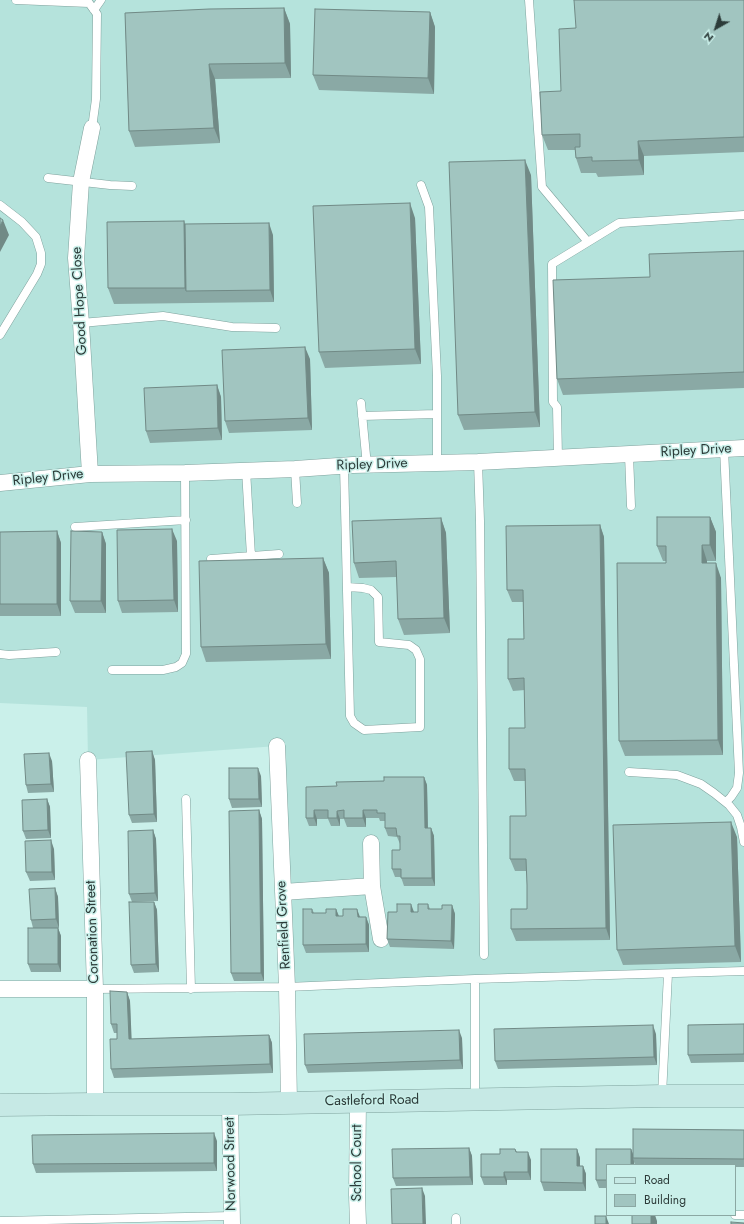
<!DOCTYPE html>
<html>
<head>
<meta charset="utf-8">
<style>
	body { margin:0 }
	#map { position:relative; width:744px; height:1224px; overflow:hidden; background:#caf0ea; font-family:Jost,sans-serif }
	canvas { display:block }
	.legend { position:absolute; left:606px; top:1164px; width:130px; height:52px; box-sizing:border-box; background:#caf0ea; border:1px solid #8ba8a3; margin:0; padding:5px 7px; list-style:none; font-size:12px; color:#2c3b39 }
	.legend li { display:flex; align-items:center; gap:8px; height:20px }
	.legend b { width:20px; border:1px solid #8ba8a3 }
	.north { position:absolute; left:696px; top:8px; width:40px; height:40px; -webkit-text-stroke:3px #caf0ea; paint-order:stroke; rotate:219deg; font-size:11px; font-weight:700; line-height:16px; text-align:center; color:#2c3b39 }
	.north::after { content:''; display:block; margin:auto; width:14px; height:18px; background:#2c3b39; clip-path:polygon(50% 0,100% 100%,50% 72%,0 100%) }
</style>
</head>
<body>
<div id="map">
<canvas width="744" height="1224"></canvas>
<ul class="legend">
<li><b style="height:5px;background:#c6e9e5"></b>Road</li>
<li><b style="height:11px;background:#a1c5c0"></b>Building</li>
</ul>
<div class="north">N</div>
</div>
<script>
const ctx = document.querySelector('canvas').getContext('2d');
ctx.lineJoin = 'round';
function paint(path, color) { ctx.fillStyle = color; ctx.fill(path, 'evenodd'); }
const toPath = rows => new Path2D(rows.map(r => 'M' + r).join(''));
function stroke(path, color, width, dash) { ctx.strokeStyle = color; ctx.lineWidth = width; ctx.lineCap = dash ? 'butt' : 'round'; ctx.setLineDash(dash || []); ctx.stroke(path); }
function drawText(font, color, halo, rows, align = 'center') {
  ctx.font = font + ' Jost,sans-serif'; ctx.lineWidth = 3; ctx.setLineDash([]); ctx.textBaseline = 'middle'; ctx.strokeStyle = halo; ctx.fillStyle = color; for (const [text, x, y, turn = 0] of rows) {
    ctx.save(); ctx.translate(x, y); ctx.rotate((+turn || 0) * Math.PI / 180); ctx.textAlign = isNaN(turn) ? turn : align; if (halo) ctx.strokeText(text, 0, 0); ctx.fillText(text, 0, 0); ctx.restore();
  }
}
paint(toPath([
	[0,0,744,0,744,971,287,987,277,746,88,760,87,707,0,703]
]), '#b5e3dc');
const lane = toPath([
	[16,0,89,3,97,14,96,99,92,128],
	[529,0,542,187,588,242],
	[94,10,101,0],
	[48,178,110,185,132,186],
	[421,185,429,207,437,376,437,463],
	[0,205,22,222,36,237,41,253,41,264,37,274,0,335],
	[81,323,163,316,232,327,276,328],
	[361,403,367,466],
	[362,416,437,414],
	[724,449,739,773,737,788,731,797,726,802],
	[629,455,631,506],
	[558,458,557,407,553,402,552,264,619,223,744,215],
	[478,462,480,521,484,955],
	[344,466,350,716,354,723,364,730,420,727,420,659,416,650,409,645,379,642,378,597,371,590,363,588,347,587],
	[295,469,297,503],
	[246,470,251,556],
	[75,527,186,520],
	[211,559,279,554],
	[0,654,9,655,56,652],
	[112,670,163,670,176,667,182,663,186,654,185,473],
	[629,772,677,775,701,784,714,793,729,805,737,815,741,827,744,842],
	[186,799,191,989],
	[95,989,287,987,475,979,744,971],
	[662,1095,668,974],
	[475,1098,475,979],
	[735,1215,744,1215],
	[0,1221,232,1216],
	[456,1224,456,1218]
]);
const street = toPath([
	[90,474,81,323,76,258,81,182,92,128],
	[0,483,90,474,185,473,295,469,353,465,478,462,744,448],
	[277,746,287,987,289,1103],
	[88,760,95,989,95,1104],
	[371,843,372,886,381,939],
	[283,892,372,886],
	[0,989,95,989],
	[230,1104,232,1224],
	[358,1224,357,1195,358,1101]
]);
const secondary = toPath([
	[0,1105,95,1104,230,1104,662,1096,744,1096]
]);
stroke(lane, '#7fa29d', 9);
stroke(street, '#7fa29d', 17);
stroke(secondary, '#7fa29d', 23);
stroke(lane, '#fff', 8);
stroke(street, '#fff', 16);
stroke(secondary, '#c6e9e5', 22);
paint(toPath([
	[744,0,744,152,644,156,644,175,598,177,596,173,581,173,576,158,575,150,548,150,542,135,561,91],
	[284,8,290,24,291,78,215,79,220,143,135,147,129,131,125,13],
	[430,12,435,27,434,94,319,90,313,75],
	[531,175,540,427,464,430,458,415],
	[415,218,421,364,325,368,319,352],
	[185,224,273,235,274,302,114,304,108,288],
	[744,251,744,388,563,395,557,379,650,277],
	[310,359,312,430,229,433,225,421],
	[217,385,221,397,222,440,150,443,146,431],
	[710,517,716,532,716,561,707,561,707,563,721,578,723,755,625,756,619,741,666,563,666,561,663,561,657,546],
	[441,518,446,533,450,633,404,635,398,619,397,577,359,578,354,563],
	[600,525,604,537,610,940,516,941,511,929,527,909,527,871,515,871,510,859,526,816,526,781,514,781,509,769,525,728,525,690,513,691,508,679,524,639,523,602,512,602,507,590],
	[57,531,61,543,61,616,0,616,0,532],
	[102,532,106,544,106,613,75,613,70,601],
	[177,541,178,612,122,613,118,601],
	[323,558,329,573,331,659,206,662,201,647],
	[152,751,155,760,157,822,132,823,129,815],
	[52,761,54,792,28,793,26,785],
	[261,776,262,807,232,808,229,799],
	[424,777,427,785,428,828,431,828,434,836,435,886,404,886,401,877,395,877,392,869,400,850,400,844,397,837,388,836,385,828,385,821,380,821,379,818,366,818,366,827,347,827,344,819,340,819,340,826,331,826,328,819,317,819,317,826,309,826,306,818,337,786],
	[47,799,50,807,51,838,26,839,23,831],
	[259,810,262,819,264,981,234,981,231,973],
	[153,830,156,839,158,901,132,902,129,894],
	[737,837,741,962,623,965,617,950],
	[54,849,55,880,30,881,26,872],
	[55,888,58,897,59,928,48,928,58,928,61,936,61,972,31,972,28,964,33,928,31,920],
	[154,902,157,910,159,972,134,973,131,965],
	[428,904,430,909,442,909,452,905,455,914,454,949,390,947,387,939,397,912,418,912],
	[312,909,314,913,326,913,336,909,339,916,366,917,369,925,369,952,306,953,303,945],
	[127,992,130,1001,131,1039,269,1035,272,1043,273,1073,114,1078,111,1069,117,1039,117,1033,114,1033,111,1024],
	[744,1024,744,1062,691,1063,688,1055],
	[656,1034,657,1065,498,1069,495,1061],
	[462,1038,463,1069,308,1073,305,1065],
	[633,1129,744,1130,744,1167,735,1167,735,1165,635,1165,634,1162,634,1165,607,1165,607,1188,599,1188,596,1180,596,1149,631,1149,633,1154],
	[217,1141,217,1171,36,1173,33,1164],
	[469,1148,472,1156,473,1185,396,1186,393,1178],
	[515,1149,517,1152,531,1160,531,1180,507,1180,507,1185,484,1185,481,1177,500,1154],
	[577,1149,580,1158,580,1166,583,1166,586,1174,586,1191,544,1191,541,1182]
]), '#8aa9a5');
paint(toPath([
	[284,8,290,24,291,78,285,63],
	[430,12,435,27,434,94,428,78],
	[209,64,215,79,220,143,214,128],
	[638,141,644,156,644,175,639,160],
	[525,160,531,175,540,427,535,412],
	[410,203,415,218,421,364,415,349],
	[3,220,9,235,0,252,0,226],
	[184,221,189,236,186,291,185,288],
	[269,223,273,235,274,302,270,290],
	[305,347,310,359,312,430,308,418],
	[217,385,221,397,222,440,218,428],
	[710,517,716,532,716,561,710,545],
	[441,518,446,533,450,633,444,618],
	[600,525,604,537,610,940,606,928],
	[172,529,177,541,178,612,174,600],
	[57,531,61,543,61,616,57,604],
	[102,532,106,544,106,613,101,601],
	[702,545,707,561,707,578,702,563],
	[323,558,329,573,331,659,326,644],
	[716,563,721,578,723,755,718,740],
	[152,751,155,760,157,822,154,814],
	[49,753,52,761,54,792,51,784],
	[258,768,261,776,262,807,259,799],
	[424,777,427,785,428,836,425,828],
	[47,799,50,807,51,838,48,830],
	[259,810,262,819,264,981,261,973],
	[314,810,317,819,317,826,314,818],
	[363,810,366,818,366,827,363,818],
	[337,811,340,819,340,826,337,818],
	[731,822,737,837,741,962,735,946],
	[431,828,434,836,435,886,432,878],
	[153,830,156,839,158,901,155,893],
	[51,840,54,849,55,880,52,872],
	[55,888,58,897,59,928,56,919],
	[154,902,157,910,159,972,156,964],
	[411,904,414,912,411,912],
	[452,905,455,914,454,949,451,941],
	[336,909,339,917,336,916],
	[357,909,360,917,358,917],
	[366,917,369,925,369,952,366,944],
	[58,928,61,936,61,972,58,964],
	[127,992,130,1001,132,1047,129,1039],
	[653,1025,656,1034,657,1065,654,1057],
	[459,1030,462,1038,463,1069,460,1060],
	[269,1035,272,1043,273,1073,270,1064],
	[214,1133,217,1141,217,1171,214,1163],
	[469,1148,472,1156,473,1185,470,1177],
	[577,1149,580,1158,580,1174,577,1166],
	[631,1149,634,1157,633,1158,634,1162,634,1165,631,1165],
	[528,1152,531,1160,531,1180,528,1172],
	[583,1166,586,1174,586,1191,583,1183],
	[504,1172,507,1180,507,1185,504,1177],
	[422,1188,425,1196,426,1224,423,1224],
	[651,1215,655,1215,657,1221,657,1224,651,1224],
	[606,1216,609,1224,606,1224]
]), '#718a86');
const building = toPath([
	[574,0,744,0,744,137,638,141,639,160,592,161,592,157,576,158,575,147,580,147,580,134,542,135,540,92,561,91,559,29,576,28,574,0],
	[284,8,285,63,209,64,214,128,129,131,125,13,209,9,284,8],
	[315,9,430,12,428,78,313,75,315,9],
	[525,160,535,412,458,415,449,162,525,160],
	[410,203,415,349,319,352,313,206,410,203],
	[0,218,3,220,0,226,0,218],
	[184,221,185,288,108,288,107,222,184,221],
	[269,223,270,290,186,291,185,224,269,223],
	[744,251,744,372,557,379,553,280,650,277,649,254,744,251],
	[305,347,308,418,225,421,222,350,305,347],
	[217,385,218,428,146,431,144,388,217,385],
	[657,517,710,517,710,545,702,545,702,563,716,563,718,740,619,741,617,563,666,563,666,546,657,546,657,517],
	[441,518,444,618,398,619,396,561,354,563,352,521,441,518],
	[600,525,606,928,511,929,511,909,527,909,527,885,526,859,510,859,510,816,526,816,525,769,509,769,509,728,525,728,524,678,508,679,508,639,524,639,523,590,507,590,506,526,600,525],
	[172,529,174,600,118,601,117,530,172,529],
	[57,531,57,604,0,604,0,532,57,531],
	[71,531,102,532,101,601,70,601,71,531],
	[323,558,326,644,201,647,199,561,323,558],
	[152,751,154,814,129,815,126,752,152,751],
	[49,753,51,784,26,785,24,754,49,753],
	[229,768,258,768,259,799,229,799,229,768],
	[384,777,424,777,425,828,431,828,432,878,401,878,401,869,392,869,392,850,400,850,400,836,397,836,396,828,385,828,385,813,377,813,377,810,363,810,363,818,344,818,344,810,337,811,337,818,328,818,328,810,314,810,314,818,306,818,306,787,337,786,336,782,384,781,384,777],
	[47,799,48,830,23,831,22,800,47,799],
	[259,810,261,973,231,973,229,811,259,810],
	[731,822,735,946,617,950,613,825,731,822],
	[153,830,155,893,129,894,128,831,153,830],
	[51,840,52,872,26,872,25,841,51,840],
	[55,888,56,919,31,920,29,889,55,888],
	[129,902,154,902,156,964,131,965,129,902],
	[397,904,411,904,411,912,418,912,418,904,428,904,428,909,442,909,442,905,452,905,451,941,387,939,388,912,397,912,397,904],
	[303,909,312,909,312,913,326,913,326,909,336,909,336,916,343,916,343,909,357,909,358,917,366,917,366,944,303,945,303,909],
	[28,928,58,928,58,964,28,964,28,928],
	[110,991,127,992,129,1039,269,1035,270,1064,111,1069,110,1039,117,1039,117,1024,111,1024,110,991],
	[744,1024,744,1054,688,1055,688,1025,744,1024],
	[653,1025,654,1057,495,1061,494,1029,653,1025],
	[459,1030,460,1060,305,1065,304,1034,459,1030],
	[633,1129,744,1130,744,1159,633,1158,633,1129],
	[214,1133,214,1163,33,1164,32,1135,214,1133],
	[469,1148,470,1177,393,1178,392,1149,469,1148],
	[500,1149,515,1149,516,1152,528,1152,528,1172,504,1172,504,1177,481,1177,481,1154,500,1154,500,1149],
	[541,1149,577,1149,577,1166,583,1166,583,1183,541,1182,541,1149],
	[596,1149,631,1149,631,1165,607,1165,607,1180,596,1180,596,1149],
	[422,1188,423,1224,392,1224,391,1189,422,1188],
	[632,1215,651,1215,651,1224,632,1224,632,1215],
	[595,1216,606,1216,606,1224,595,1224,595,1216],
	[731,1222,744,1223,744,1224,731,1224,731,1222]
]);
paint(building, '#a1c5c0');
stroke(building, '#718a86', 1);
drawText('14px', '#2c3b39', '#caf0ea', [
	["Good Hope Close",80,301,-93],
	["Ripley Drive",696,451,-3],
	["Ripley Drive",372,465,-2],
	["Ripley Drive",48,478,-6],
	["Renfield Grove",284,925,-93],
	["Coronation Street",93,932,-92],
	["Castleford Road",372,1101,-1],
	["School Court",358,1163,-90],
	["Norwood Street",231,1164,-91]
]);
</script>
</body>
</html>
